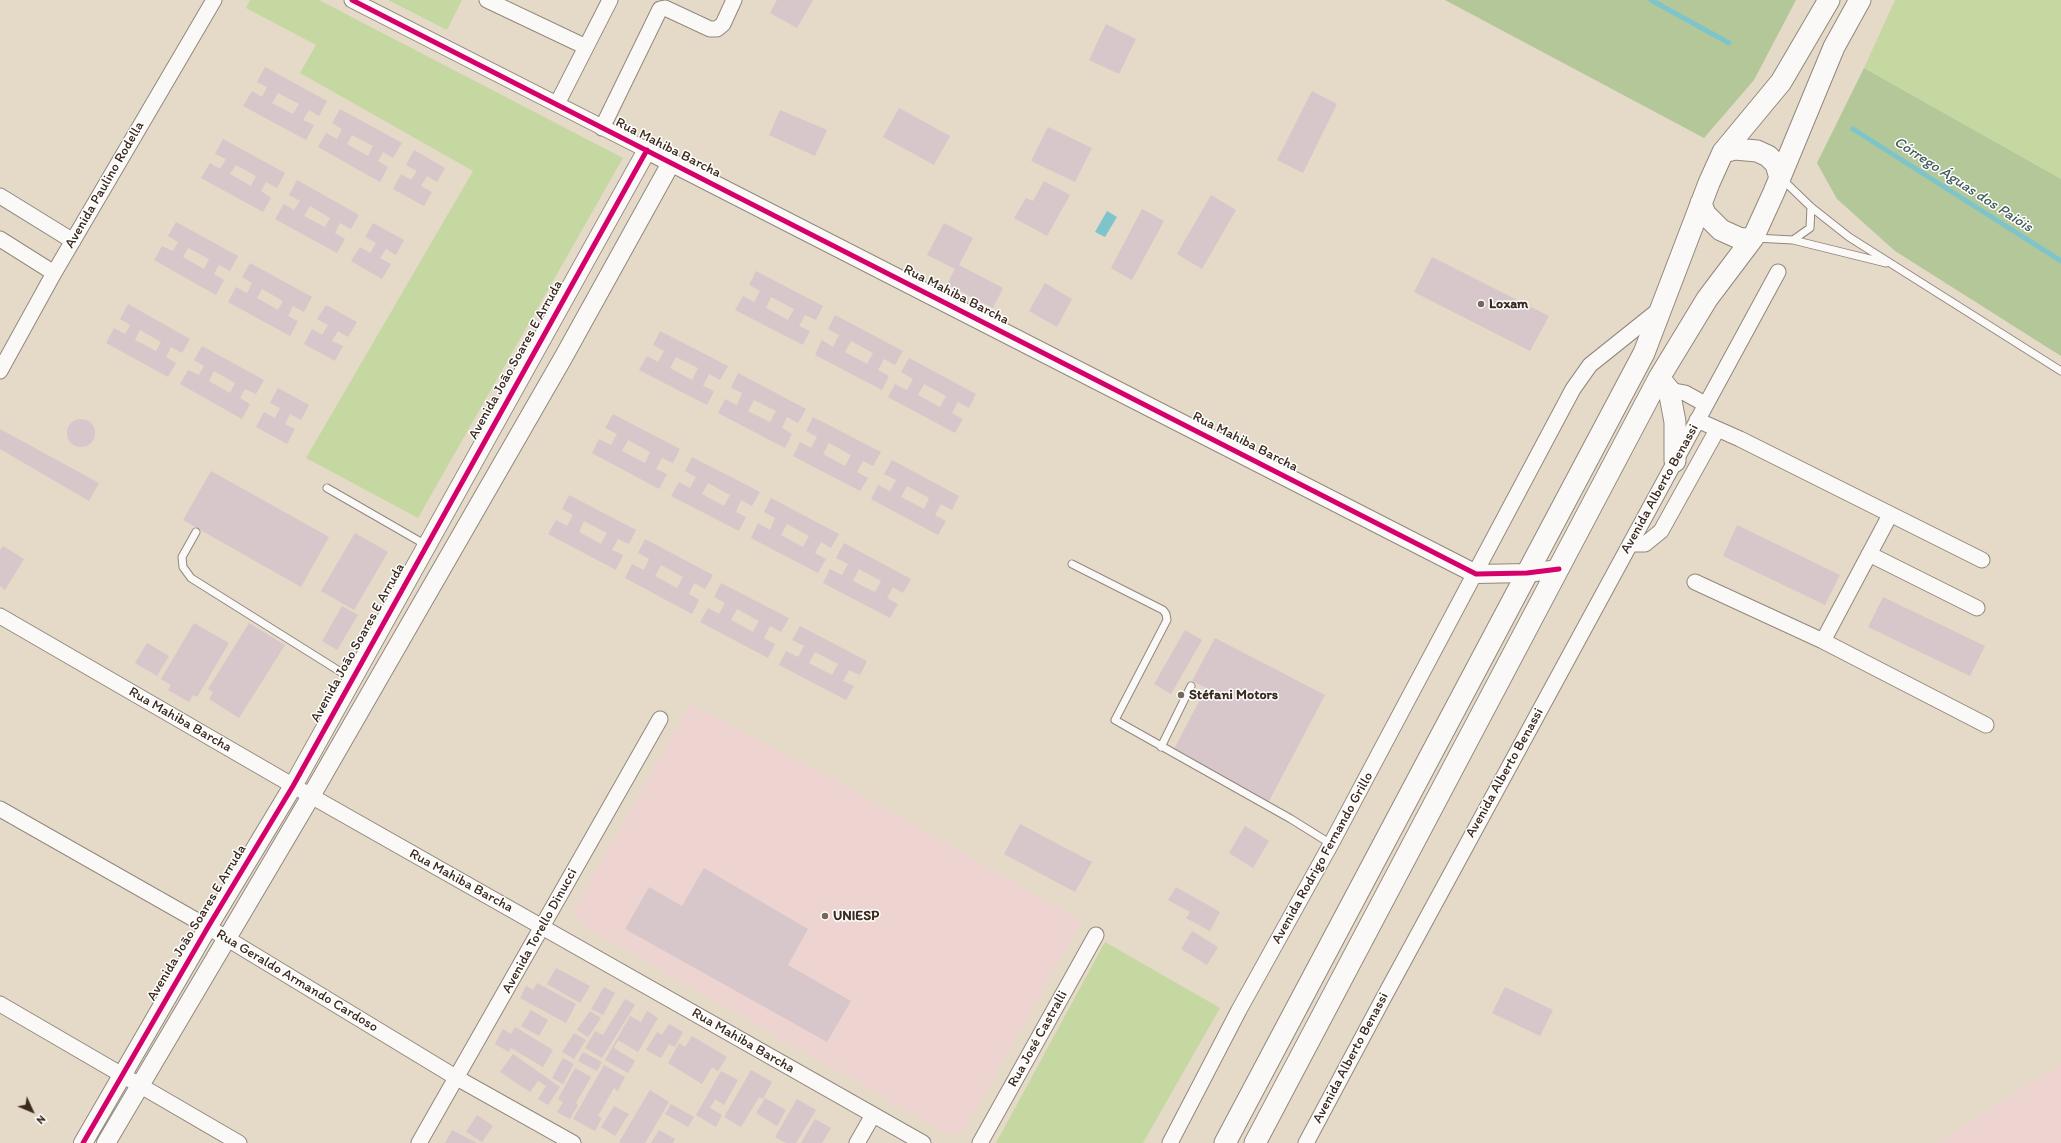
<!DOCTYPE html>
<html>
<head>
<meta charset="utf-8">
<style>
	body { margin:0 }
	#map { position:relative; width:2061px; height:1143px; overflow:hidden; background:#e5d9c8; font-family:Itim,sans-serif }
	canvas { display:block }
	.north { position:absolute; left:12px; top:1091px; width:40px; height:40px; -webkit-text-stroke:3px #fff; paint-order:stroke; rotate:134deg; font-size:11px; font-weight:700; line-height:16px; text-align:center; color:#3b2a1e }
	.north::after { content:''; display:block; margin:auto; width:14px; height:18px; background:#3b2a1e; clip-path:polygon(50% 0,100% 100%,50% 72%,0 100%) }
</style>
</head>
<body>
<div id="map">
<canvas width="2061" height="1143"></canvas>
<div class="north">N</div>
</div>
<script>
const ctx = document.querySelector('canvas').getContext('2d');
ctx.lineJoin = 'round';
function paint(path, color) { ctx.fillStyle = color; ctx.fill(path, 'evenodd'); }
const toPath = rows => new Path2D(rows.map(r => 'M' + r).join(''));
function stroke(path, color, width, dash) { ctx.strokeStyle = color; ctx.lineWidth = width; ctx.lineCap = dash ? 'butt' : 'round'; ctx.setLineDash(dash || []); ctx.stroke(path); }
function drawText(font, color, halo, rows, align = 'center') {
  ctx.font = font + ' Itim,sans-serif'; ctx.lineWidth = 3; ctx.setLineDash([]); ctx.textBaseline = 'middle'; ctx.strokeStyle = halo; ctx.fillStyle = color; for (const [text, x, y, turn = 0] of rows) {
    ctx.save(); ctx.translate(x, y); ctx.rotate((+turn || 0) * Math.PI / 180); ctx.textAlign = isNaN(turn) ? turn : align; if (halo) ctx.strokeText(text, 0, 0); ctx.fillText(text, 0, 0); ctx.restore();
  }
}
paint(toPath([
	[690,704,838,781,1082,921,963,1132,949,1135,582,925,573,911],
	[2061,1064,2061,1143,1937,1143]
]), '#eed4d1');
paint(toPath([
	[250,0,319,0,623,158,418,518,306,458,473,171,300,73,316,45,246,8],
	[388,0,462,0,447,30],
	[1895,0,2061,0,2061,179,1864,68],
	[1105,942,1220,1008,1143,1143,996,1143]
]), '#c6d8a2');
paint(toPath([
	[1445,0,1796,0,1754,80,1704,138],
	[1864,68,2061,179,2061,356,1895,251,1837,199,1817,163]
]), '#b3c798');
paint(toPath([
	[1107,211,1117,217,1105,237,1095,232]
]), '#7dc5cb');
stroke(toPath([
	[1651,0,1729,43],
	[1853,129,2061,261]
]), '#7dc5cb', 5);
paint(toPath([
	[777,0,813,0,797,28,770,13],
	[1106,24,1136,39,1119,74,1089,60],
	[265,67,327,101,319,116,309,110,303,120,314,125,306,140,243,106,252,91,262,97,267,87,257,82],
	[278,93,299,104,293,114,272,103],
	[1312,91,1337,104,1303,173,1277,160],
	[899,108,950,136,934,165,883,137],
	[340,109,402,143,393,158,383,152,378,161,388,167,380,182,318,147,326,133,337,139,342,129,332,123],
	[352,135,373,146,368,156,347,144],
	[780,110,827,130,815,156,769,135],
	[1048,127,1092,148,1075,182,1031,161],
	[223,139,285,173,277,188,266,182,261,191,271,198,263,212,201,178,210,163,220,169,226,159,215,154],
	[236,165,256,176,251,186,230,174],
	[414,150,445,168,437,182,427,176,421,186,432,192,424,206,393,189,401,174,411,180,417,171,406,165],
	[297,180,359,215,351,229,340,223,335,233,345,239,337,253,275,219,284,204,294,210,300,201,289,195],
	[310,206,330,218,325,227,304,216],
	[1044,181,1070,195,1047,236,1014,218,1026,198,1033,201],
	[1211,195,1236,210,1202,269,1177,254],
	[1142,209,1164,221,1132,280,1111,268],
	[176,222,238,256,230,271,219,265,214,274,224,280,216,295,154,260,162,246,173,251,178,242,168,236],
	[188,248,209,259,204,269,183,257],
	[373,223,404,240,396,255,386,249,380,258,391,264,382,279,351,261,360,247,370,253,376,243,365,237],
	[944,223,973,238,959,265,1003,288,993,308,947,284,955,269,927,255],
	[1432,257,1549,316,1530,351,1414,292],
	[250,263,312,297,304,312,293,306,288,316,298,321,290,336,228,302,236,287,247,293,252,283,242,277],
	[262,289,283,301,278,310,257,298],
	[756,271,823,306,816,320,805,315,799,326,810,331,803,345,735,310,743,296,754,302,760,291,749,285],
	[771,297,794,309,788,320,766,308],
	[1045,283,1072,299,1057,327,1029,311],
	[128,304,190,339,182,353,171,347,166,357,176,363,168,377,106,343,114,328,125,334,130,325,120,319],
	[140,330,161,342,156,351,135,340],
	[326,305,357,322,348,337,338,331,332,341,343,346,335,361,304,344,312,329,322,335,328,325,317,319],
	[835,315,903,351,895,365,884,359,878,370,889,376,882,390,815,355,822,340,833,347,839,335,828,329],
	[851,341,873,353,867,364,845,352],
	[660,331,728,366,720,380,709,374,703,386,714,391,707,405,639,370,647,356,658,362,664,351,653,345],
	[676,357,698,368,692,380,670,368],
	[202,346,264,380,256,394,245,389,240,398,250,404,242,419,180,384,188,370,199,375,204,366,194,360],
	[214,371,235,383,230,393,209,381],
	[909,358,976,394,969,408,958,402,952,413,963,419,955,433,888,397,895,384,907,390,913,379,901,372],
	[924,384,946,396,940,407,918,395],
	[738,373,806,409,798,423,787,417,782,428,792,434,785,448,718,413,725,399,737,405,742,393,731,388],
	[754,400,776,411,770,422,748,411],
	[278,388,309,405,301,420,290,414,285,424,295,429,287,444,256,427,264,412,275,418,280,408,270,403],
	[613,414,680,449,673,463,662,458,656,469,667,474,659,489,592,453,599,439,611,445,617,434,605,428],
	[628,440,650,452,645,463,622,451],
	[813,417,881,452,873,466,863,461,857,472,868,478,860,491,793,456,800,442,811,448,817,437,806,431],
	[829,443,851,455,845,466,823,454],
	'67 433a14 14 0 1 1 28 0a14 14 0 1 1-28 0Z',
	[0,429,99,483,89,501,0,449],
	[692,457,760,492,752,506,741,500,736,512,746,517,739,531,671,496,679,482,690,488,696,477,685,471],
	[708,483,730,495,724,506,702,494],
	[892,460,959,496,952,510,941,504,935,515,946,521,938,535,871,499,878,485,890,491,896,480,884,474],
	[907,486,929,498,924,509,901,497],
	[211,471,329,537,301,587,183,520],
	[569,495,636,530,629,544,618,539,612,550,623,555,616,570,548,534,556,520,567,526,573,515,562,509],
	[584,521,607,533,601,544,579,532],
	[771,498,839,534,831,548,821,542,815,553,826,559,818,573,751,538,758,523,770,530,775,518,764,512],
	[787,524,809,536,803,547,781,535],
	[1737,525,1840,575,1825,605,1723,556],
	[355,533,388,552,354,610,321,591],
	[645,539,713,575,705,589,694,583,689,594,699,600,692,614,625,578,632,564,644,570,649,559,638,553],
	[661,565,683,577,677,588,655,576],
	[844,543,911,579,903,593,893,587,887,598,898,604,890,618,823,583,830,569,842,575,848,564,836,558],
	[859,569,881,581,875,592,853,581],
	[3,546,24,559,5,590,0,586,0,550],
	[721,583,789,618,781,632,770,626,764,638,775,644,768,658,700,622,708,608,719,614,725,603,714,597],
	[737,609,759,621,753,632,731,620],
	[1883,597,1985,646,1970,676,1868,627],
	[342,606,358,615,337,650,322,641],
	[194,623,229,643,197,697,193,695,189,702,168,690,171,685,161,679],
	[249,623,285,645,239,718,209,699,213,692,208,689],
	[800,626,867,661,860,675,849,670,843,681,854,686,846,700,779,665,786,651,798,657,804,646,792,640],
	[815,652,838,664,832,675,809,663],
	[1185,630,1202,640,1171,694,1154,684],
	[1215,638,1325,695,1268,803,1172,753,1206,688,1192,681],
	[147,643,169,656,157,676,135,663],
	[1020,824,1092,862,1075,892,1004,854],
	[1245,826,1269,841,1253,868,1229,853],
	[704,868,808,929,788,965,851,1001,827,1042,625,929,649,887,682,906],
	[1176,887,1220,912,1210,931,1186,918,1190,912,1168,900],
	[1192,931,1218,947,1207,965,1181,949],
	[556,968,590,986,580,1003,547,984],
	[537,983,576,1004,566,1023,520,998,526,986,533,990],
	[604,987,615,993,603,1015,591,1009],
	[1505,987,1553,1010,1540,1036,1492,1013],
	[625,999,635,1005,602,1058,585,1048,595,1031,603,1035],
	[531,1010,548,1020,539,1036,521,1026],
	[590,1011,601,1018,588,1037,577,1030],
	[647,1011,658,1018,638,1052,618,1040,614,1048,635,1061,628,1073,605,1060,630,1016,641,1022],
	[669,1024,683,1032,675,1047,669,1044,661,1058,646,1050,657,1032,662,1035],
	[515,1027,553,1050,543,1067,511,1048,509,1052,495,1044,503,1029,511,1034],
	[574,1033,586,1040,574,1059,562,1052],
	[692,1036,727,1057,718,1071,712,1067,702,1084,668,1063,679,1043,685,1047],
	[583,1052,602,1062,597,1071,578,1061],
	[513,1054,560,1087,548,1105,538,1099,546,1086,538,1081,530,1092,500,1072],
	[563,1058,574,1064,563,1084,552,1078],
	[604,1065,625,1077,618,1091,614,1088,598,1116,602,1118,595,1131,573,1119],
	[575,1068,591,1077,576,1103,578,1105,570,1119,557,1112,563,1102,558,1099],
	[751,1070,772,1082,763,1099,759,1097,741,1127,724,1117],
	[721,1071,738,1080,724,1105,715,1099,710,1108,722,1115,716,1127,696,1115],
	[650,1090,669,1102,645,1143,621,1143,619,1142],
	[765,1098,786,1110,777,1126,756,1113],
	[797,1099,816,1110,796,1143,786,1143,775,1137],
	[671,1104,694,1117,688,1127,665,1114],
	[614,1106,629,1114,615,1136,601,1127],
	[477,1115,493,1126,482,1142,466,1132],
	[815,1119,831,1128,822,1143,801,1143],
	[452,1130,477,1143,445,1143],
	[659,1130,675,1139,673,1143,651,1143]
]), '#d7c6ca');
const service = toPath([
	[1782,179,1811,207,1849,237,2061,371],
	[1755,238,1793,240,1886,263],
	[1793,240,1810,228,1811,207],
	[327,488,426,545],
	[196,532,182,557,183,567,191,578,352,679],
	[1072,564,1163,610,1166,614,1167,620,1115,720,1291,819,1331,844],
	[1161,747,1191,686]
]);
const minor = toPath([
	[352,0,647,150],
	[487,0,586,47],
	[557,104,610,0],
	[602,128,660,9,665,8,710,29,717,29,723,24,734,0],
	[0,196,73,241],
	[0,239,54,273],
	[0,371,54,273,214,0],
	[1669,390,1685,393,1705,404],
	[1697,420,1740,439,1982,560],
	[1630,544,1645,544,1661,531,1717,430],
	[1869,554,1977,608],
	[1695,582,1823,641,1986,725],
	[0,616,311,796,923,1143],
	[1823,641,1890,515],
	[0,809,208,927,457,1078,573,1143],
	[0,1004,239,1143],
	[419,1143,660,719],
	[857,1143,873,1115],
	[980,1143,1096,935],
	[1170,1143,1239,1010,1331,844,1573,389,1590,365,1660,309],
	[1306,1143,1384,997,1778,272]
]);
const tertiary = toPath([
	[83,1143,208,927,293,786,647,150,1476,574,1527,573,1559,569],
	[106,1143,311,796,563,358,671,163]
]);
const secondary = toPath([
	[1723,152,1735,149,1757,151,1768,156,1776,164,1780,178],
	[1701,203,1705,214,1721,230,1741,239,1753,238],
	[1659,378,1669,390,1675,422,1675,461],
	[1225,1143,1644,353,1709,183,1723,152,1781,82,1829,0],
	[1255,1143,1659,378,1707,299,1753,238,1774,192,1834,47,1860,0]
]);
stroke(service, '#91887d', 9);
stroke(minor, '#91887d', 17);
stroke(tertiary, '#91887d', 20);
stroke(secondary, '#91887d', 23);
stroke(service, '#fbf9f7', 7);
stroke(minor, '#fbf9f7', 15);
stroke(tertiary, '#fbf9f7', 18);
stroke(secondary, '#fbf9f7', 21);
stroke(toPath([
	[352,0,1476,574,1527,573,1559,569],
	[83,1143,208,927,293,786,647,150]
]), '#d6006c', 5);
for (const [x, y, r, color] of [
	[1481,304,4,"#76675a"],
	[1181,695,4,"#76675a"],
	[825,916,4,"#76675a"]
]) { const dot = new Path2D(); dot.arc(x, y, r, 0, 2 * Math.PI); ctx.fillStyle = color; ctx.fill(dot); stroke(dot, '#fff', 1.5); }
drawText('14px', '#3b2a1e', '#fff', [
	["Rua Mahiba Barcha",668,148,27],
	["Avenida Paulino Rodella",105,185,-60],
	["Rua Mahiba Barcha",956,295,27],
	["Avenida João Soares E Arruda",516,360,-61],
	["Rua Mahiba Barcha",1245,442,27],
	["Avenida Alberto Benassi",1660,489,-61],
	["Avenida João Soares E Arruda",358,643,-61],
	["Rua Mahiba Barcha",180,720,30],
	["Avenida Alberto Benassi",1505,773,-61],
	["Avenida Rodrigo Fernando Grillo",1323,858,-61],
	["Rua Mahiba Barcha",461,881,29],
	["Avenida João Soares E Arruda",197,923,-59],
	["Avenida Torello Dinucci",540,931,-61],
	["Rua Geraldo Armando Cardoso",297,981,31],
	["Rua José Castralli",1038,1039,-61],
	["Rua Mahiba Barcha",743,1041,30],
	["Avenida Alberto Benassi",1351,1058,-62]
]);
drawText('bold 14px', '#3b2a1e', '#fff', [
	["Loxam",1489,304],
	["Stéfani Motors",1189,695],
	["UNIESP",833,916]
], 'left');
drawText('italic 15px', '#435d5b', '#fff', [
	["Córrego Águas dos Paióis",1963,185,33]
]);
</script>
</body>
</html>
